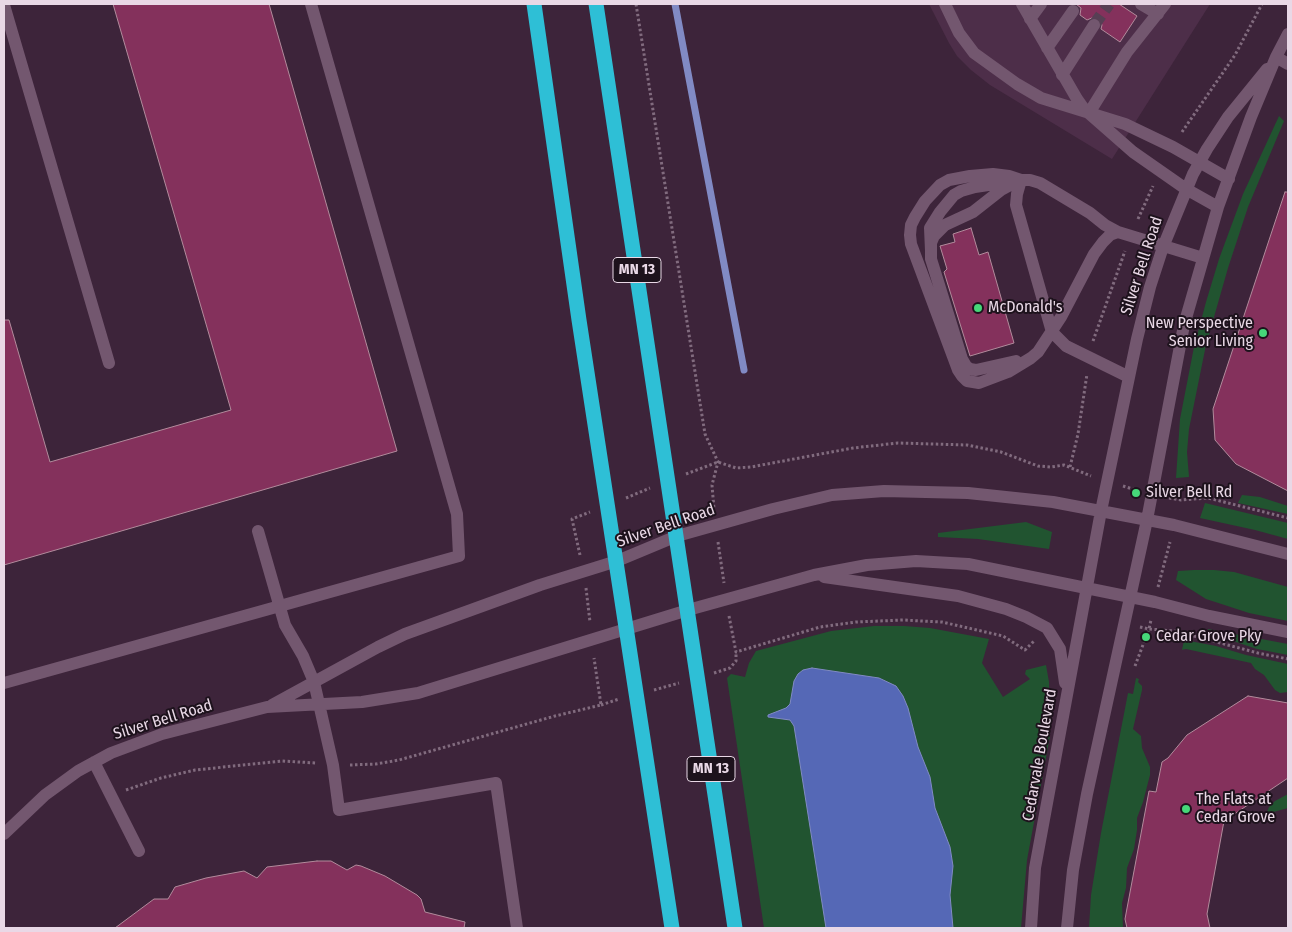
<!DOCTYPE html>
<html>
<head>
<meta charset="utf-8">
<style>
	body { margin:0 }
	#map { position:relative; width:1292px; height:932px; overflow:hidden; background:#3d243a; font-family:"Fira Sans Condensed",sans-serif }
	canvas { display:block }
	.frame { position:absolute; inset:0; border:5px solid #e9d8e6; pointer-events:none }
</style>
</head>
<body>
<div id="map">
<canvas width="1292" height="932"></canvas>
<div class="frame"></div>
</div>
<script>
const ctx = document.querySelector('canvas').getContext('2d');
ctx.lineJoin = 'round';
function paint(path, color) { ctx.fillStyle = color; ctx.fill(path, 'evenodd'); }
const toPath = rows => new Path2D(rows.map(r => 'M' + r).join(''));
function stroke(path, color, width, dash) { ctx.strokeStyle = color; ctx.lineWidth = width; ctx.lineCap = dash ? 'butt' : 'round'; ctx.setLineDash(dash || []); ctx.stroke(path); }
function drawText(font, color, halo, rows, align = 'center') {
  ctx.font = font + ' "Fira Sans Condensed",sans-serif'; ctx.lineWidth = 4; ctx.setLineDash([]); ctx.textBaseline = 'middle'; ctx.strokeStyle = halo; ctx.fillStyle = color; for (const [text, x, y, turn = 0] of rows) {
    ctx.save(); ctx.translate(x, y); ctx.rotate((+turn || 0) * Math.PI / 180); ctx.textAlign = isNaN(turn) ? turn : align; if (halo) ctx.strokeText(text, 0, 0); ctx.fillText(text, 0, 0); ctx.restore();
  }
}
paint(toPath([
	[929,4,1210,4,1112,159,990,85,971,70,957,56,949,43]
]), '#4d2e49');
paint(toPath([
	[1279,116,1284,121,1248,207,1228,268,1206,345,1189,429,1187,452,1189,477,1176,478,1180,419,1194,347,1206,302,1219,259,1243,194],
	[1242,495,1260,497,1288,506,1288,514,1238,503],
	[1205,503,1288,523,1288,539,1255,530,1200,518],
	[1026,522,1052,532,1049,549,978,539,938,537,938,533],
	[1194,570,1214,570,1234,572,1288,587,1288,621,1249,613,1206,599,1176,580,1178,571],
	[874,626,904,626,930,628,989,639,982,663,1003,697,1030,679,1025,674,1026,670,1046,665,1049,682,1050,736,1027,860,1021,928,764,928,727,678,731,674,745,677,749,663,756,651,831,631],
	[1208,629,1288,644,1288,655,1257,649,1221,637,1208,635],
	[1184,640,1216,646,1246,655,1288,664,1288,692,1280,693,1275,690,1264,675,1255,669,1251,663,1186,649,1182,650],
	[1136,678,1139,679,1138,682,1142,686,1142,690,1133,729,1141,736,1142,748,1150,767,1150,775,1143,802,1137,818,1137,830,1134,849,1127,868,1126,888,1122,903,1123,928,1089,928,1091,895,1101,833,1128,693,1133,694],
	[1288,794,1288,808,1266,814,1269,807,1275,801]
]), '#215430');
const water = toPath([
	[812,668,879,678,896,686,903,696,908,708,918,747,930,777,935,808,950,847,953,866,950,895,953,928,826,928,794,726,790,720,768,717,768,715,786,708,790,704,794,681,798,674,803,670,812,668]
]);
paint(water, '#5568b6');
stroke(water, '#818ac4', 1);
stroke(toPath([
	[675,4,744,370]
]), '#818ac4', 7);
const building = toPath([
	[113,4,269,4,397,451,4,565,4,320,9,320,50,462,231,410,113,4],
	[1076,4,1119,4,1137,16,1120,42,1101,29,1102,25,1099,18,1094,17,1087,20,1080,15,1081,8,1076,4],
	[1285,192,1288,192,1288,491,1236,464,1215,440,1213,409,1285,192],
	[971,228,979,255,988,252,1014,343,970,356,944,272,947,269,940,246,955,242,953,234,971,228],
	[1248,696,1288,703,1288,778,1224,821,1207,914,1210,928,1127,928,1125,919,1149,791,1156,792,1162,762,1168,758,1187,735,1248,696],
	[317,861,331,861,347,870,356,865,361,866,385,876,417,895,421,899,425,912,465,922,464,928,115,928,154,899,168,899,175,887,206,878,244,871,257,878,267,867,317,861]
]);
paint(building, '#84315c');
stroke(building, '#b28b9c', 1);
stroke(toPath([
	[1094,25,1109,4]
]), '#573f54', 12, [12, 6]);
stroke(toPath([
	[636,4,705,434,718,462,712,485,714,509],
	[1182,132,1235,55,1262,4],
	[1138,219,1153,186],
	[1093,341,1125,251],
	[1070,467,1078,434,1087,374],
	[686,474,718,462,736,468,751,467,853,448,898,443,967,445,1001,452,1038,466,1051,467,1064,465,1091,476],
	[1123,486,1136,490],
	[626,498,650,488],
	[1169,498,1181,500,1208,498,1288,518],
	[718,542,724,583],
	[580,555,572,519,590,512],
	[1158,587,1170,542],
	[586,588,590,622],
	[729,616,736,652,820,627,856,622,903,620,942,622,1003,636,1025,650,1035,640],
	[1140,627,1149,629,1151,620],
	[1135,666,1149,629,1175,631,1258,653,1288,659],
	[714,673,730,668,736,661,736,652],
	[654,690,679,683],
	[601,705,619,699],
	[350,765,376,764,399,760,555,716,601,705,594,658],
	[126,790,161,778,195,770,282,761,316,763]
]), '#816b7e', 3, [2.5, 2.5]);
stroke(toPath([
	[945,4,959,33,974,53,1017,84,1041,98,1125,124,1173,147,1229,179],
	[1022,4,1077,99,1084,109,1133,152,1186,189,1218,207],
	[1141,4,1158,14],
	[4,5,109,363],
	[1030,19,1041,4],
	[1047,48,1073,11],
	[1276,57,1288,64],
	[1062,75,1094,25],
	[1089,113,1127,52,1165,4],
	[1021,180,1017,194,1016,205,1052,332,1066,346,1129,377],
	[1014,183,1001,190,973,212,945,225,934,236,931,243,931,259,962,359,966,366,970,369,976,370,1016,361],
	[1118,232,1203,258],
	[931,251,930,228,940,212,954,195,961,191,975,187,1021,180,1030,180,1040,183,1090,213,1105,225,1118,232,1110,235,1103,242,1094,254,1061,317,1038,352,1031,358,1008,372,979,383,967,381,962,376,958,370,911,244,910,235,911,225,915,217,925,201,940,185,949,180,970,176,993,174,1009,176,1021,180],
	[258,531,285,625,303,656,314,682,333,765,339,810,496,783,517,928],
	[824,577,958,596,1006,609,1026,617,1047,628,1060,649,1065,683],
	[4,683,459,556,457,514,311,4],
	[272,705,378,647,405,634,540,585,617,561,677,536,773,509,832,495,884,491,968,493,1053,502,1174,525,1288,554],
	[94,762,139,851],
	[4,834,45,795,78,771,111,753,162,734,267,707,362,702,418,693,688,610,814,575,867,565,916,561,968,564,1155,602,1209,616,1288,632],
	[1031,928,1035,868,1101,511,1137,339,1150,287,1163,247,1193,174,1207,149,1228,117,1267,69],
	[1067,928,1073,870,1087,794,1147,520,1184,325,1218,207,1251,117,1276,57,1288,34]
]), '#73576f', 12);
stroke(toPath([
	[534,4,579,320,672,928],
	[596,4,735,928]
]), '#2ebfd6', 15);
for (const [x, y, r, color] of [
	[978,308,5,"#46d779"],
	[1263,333,5,"#46d779"],
	[1136,493,5,"#46d779"],
	[1146,637,5,"#46d779"],
	[1186,809,5,"#46d779"]
]) { const dot = new Path2D(); dot.arc(x, y, r, 0, 2 * Math.PI); ctx.fillStyle = color; ctx.fill(dot); stroke(dot, '#1d121c', 2); }
for (const [x, y, w] of [
	[637,270,48],
	[711,769,48]
]) { const box = new Path2D(); box.roundRect(x - w / 2, y - 12.5, w, 25, 4); ctx.fillStyle = '#1d121c'; ctx.fill(box); stroke(box, '#e9d8e6', 1); }
drawText('bold 15px', '#e9d8e6', null, [
	["MN 13",637,270],
	["MN 13",711,769]
]);
drawText('16px', '#e9d8e6', '#1d121c', [
	["Silver Bell Road",1142,266,-72],
	["Silver Bell Road",666,526,-19],
	["Silver Bell Road",163,720,-17],
	["Cedarvale Boulevard",1040,755,-80]
]);
drawText('16px', '#e9d8e6', '#1d121c', [
	["McDonald's",988,308],
	["New Perspective",1253,324,"right"],
	["Senior Living",1253,342,"right"],
	["Silver Bell Rd",1146,493],
	["Cedar Grove Pky",1156,637],
	["The Flats at",1196,800],
	["Cedar Grove",1196,818]
], 'left');
</script>
</body>
</html>
